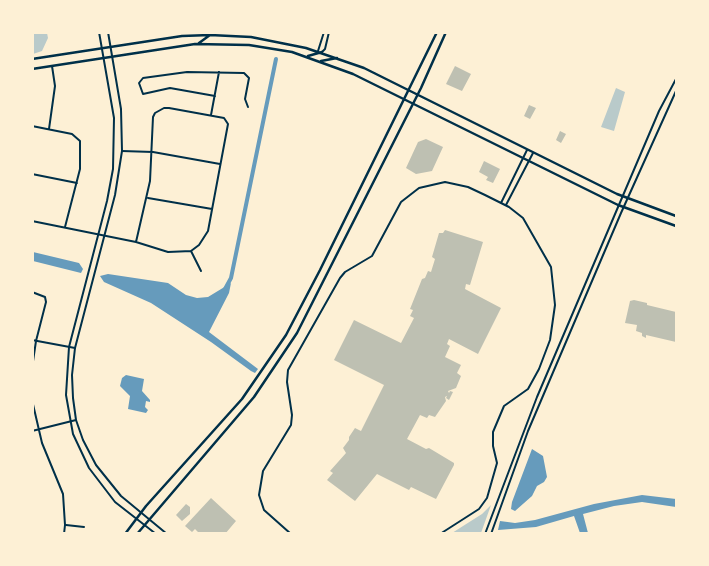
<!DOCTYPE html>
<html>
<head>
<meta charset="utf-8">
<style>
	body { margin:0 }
	#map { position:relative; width:709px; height:566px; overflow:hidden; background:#fdf0d5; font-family:"PT Sans",sans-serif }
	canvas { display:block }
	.frame { position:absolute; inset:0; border:34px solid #fdf0d5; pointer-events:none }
</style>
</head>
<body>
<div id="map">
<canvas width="709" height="566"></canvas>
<div class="frame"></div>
</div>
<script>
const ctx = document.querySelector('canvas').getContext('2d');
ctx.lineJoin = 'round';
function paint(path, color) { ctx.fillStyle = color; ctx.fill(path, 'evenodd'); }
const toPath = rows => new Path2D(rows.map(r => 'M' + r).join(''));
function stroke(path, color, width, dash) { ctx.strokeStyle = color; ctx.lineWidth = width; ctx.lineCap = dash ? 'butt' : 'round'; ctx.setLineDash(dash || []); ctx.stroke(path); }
paint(toPath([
	[32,33,47,33,48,38,42,51,33,54],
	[616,88,625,92,614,131,601,127],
	[491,505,481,533,452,533,482,514]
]), '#b9caca');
paint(toPath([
	[33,252,79,263,83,269,81,273,33,261],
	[108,274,168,283,186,295,197,298,208,297,231,283,229,293,209,332,258,369,255,373,251,371,211,342,151,303,104,282,100,276],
	[126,375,144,379,142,391,150,400,150,402,146,401,145,407,148,410,146,413,128,409,130,396,120,386,122,378],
	[532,449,543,456,547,477,544,482,537,486,532,496,515,511,511,509,512,502],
	[642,495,676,499,676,507,642,502,614,506,583,514,588,533,580,533,574,516,536,527,498,530,500,521,515,523,535,520,594,504]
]), '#669bbc');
stroke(toPath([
	[225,289,231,278,276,59]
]), '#669bbc', 4);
paint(toPath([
	[455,66,471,74,462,91,446,84],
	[529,105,536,108,530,119,524,116],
	[560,131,566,134,561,143,556,140],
	[426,139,443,147,432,171,416,174,406,168,418,142],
	[484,161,500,169,493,183,486,180,488,177,479,172],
	[445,230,483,242,470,285,466,284,465,289,501,308,478,354,449,339,447,344,450,346,445,357,461,365,457,373,461,376,456,388,448,391,449,393,450,391,453,392,449,400,446,398,447,396,445,397,446,401,435,417,429,415,427,418,420,415,407,439,426,449,429,448,454,463,454,465,436,499,411,487,409,490,377,474,355,501,327,480,333,473,330,471,346,453,343,448,349,440,349,437,355,428,361,431,384,385,334,360,354,320,401,343,414,318,410,316,413,310,410,309,422,279,425,278,428,271,431,272,435,259,432,257,439,233,443,233],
	[634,300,647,303,647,305,676,312,676,342,646,335,646,338,642,336,642,333,636,331,637,325,625,323,630,301],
	[211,498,236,521,225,534,200,534,195,529,192,532,185,526],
	[186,504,190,507,190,514,182,521,176,515]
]), '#bec0b2');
stroke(toPath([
	[318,51,324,32],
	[322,52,325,49,329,32],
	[215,96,170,88,143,94,139,83,143,78,187,72,244,73,249,78,245,99,248,107],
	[211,115,219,72],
	[32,126,72,134,80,141,80,169,65,227],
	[49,129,55,86,52,66],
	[122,151,153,152,220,164],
	[32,174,77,183],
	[148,198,212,209],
	[501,203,527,150],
	[506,205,533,153],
	[32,221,136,242,168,252,191,251,199,245,208,231,228,124,224,118,169,108,164,108,155,113,153,117,150,181,136,242],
	[191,251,201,271],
	[32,292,45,297,46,302,36,341,32,368],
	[32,340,75,348],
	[32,400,42,443,63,494,65,525,64,534],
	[32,431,76,420],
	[66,525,84,527],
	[291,534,264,510,259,495,263,471,291,425,292,415,287,382,288,370,340,278,345,272,372,256,401,202,419,188,445,182,468,187,485,195,509,207,523,218,551,267,555,305,550,340,539,369,528,389,504,406,493,432,493,446,497,463,487,498,479,509,440,534],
	[647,534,665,534]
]), '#003049', 2);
stroke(toPath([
	[99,32,114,118,113,169,107,201,69,347,66,395,73,434,89,468,115,502,156,534],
	[108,32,121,109,122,151,115,195,75,348,72,375,73,398,76,420,83,440,96,465,121,496,167,534],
	[485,534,537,397,659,111,676,79],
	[491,534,528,431,621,213,676,91]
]), '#003049', 2);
stroke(toPath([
	[199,43,210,35],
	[308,56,322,52],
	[32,59,182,36,210,35,251,37,306,48,364,68,617,194,676,216],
	[321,61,337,58],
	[32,69,195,44,249,45,292,52,353,74,618,205,676,226],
	[125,534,146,506,242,399,286,335,320,270,437,32],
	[137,534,254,397,297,333,421,88,446,32]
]), '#003049', 2.5);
</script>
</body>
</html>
